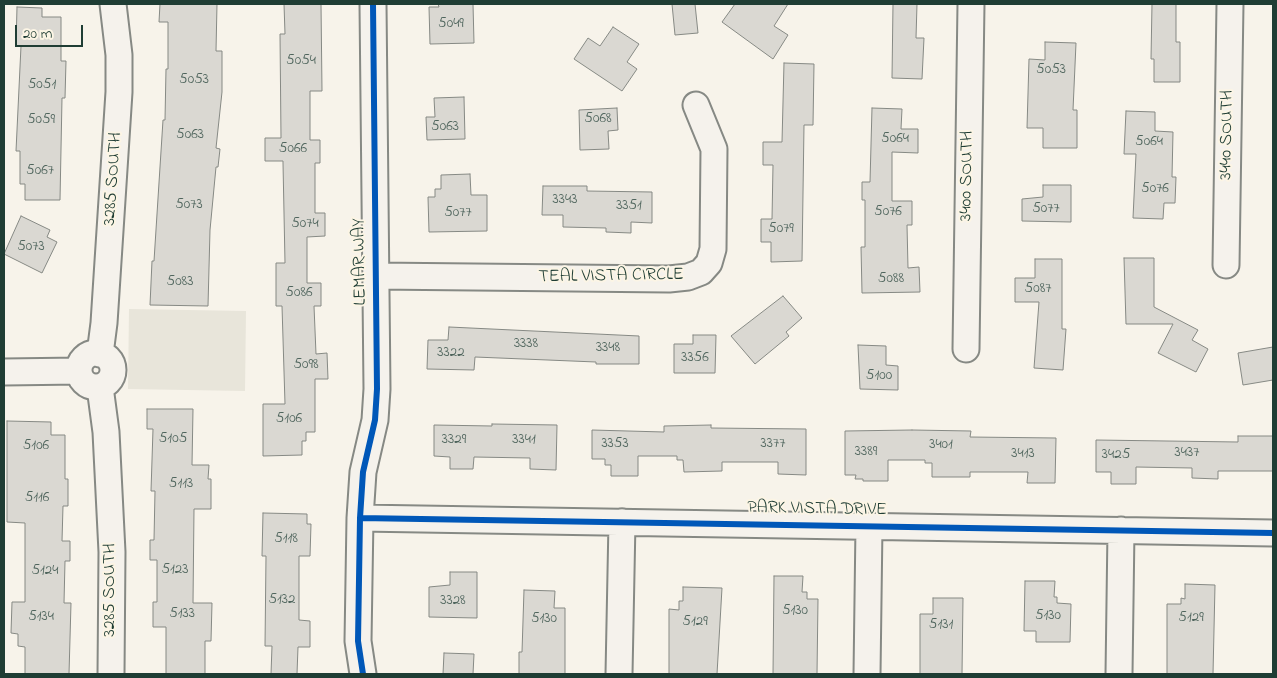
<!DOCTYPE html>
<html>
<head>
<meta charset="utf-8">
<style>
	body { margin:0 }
	#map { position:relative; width:1277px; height:678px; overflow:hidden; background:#f7f3ea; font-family:"Indie Flower",sans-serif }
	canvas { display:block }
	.frame { position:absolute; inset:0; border:5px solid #1f3d34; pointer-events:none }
	.scale { position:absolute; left:15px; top:25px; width:68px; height:22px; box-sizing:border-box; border:2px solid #1f3d34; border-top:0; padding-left:6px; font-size:15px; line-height:18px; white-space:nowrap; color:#1f3d34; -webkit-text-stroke:4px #fcf5e5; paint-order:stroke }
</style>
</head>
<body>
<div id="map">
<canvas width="1277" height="678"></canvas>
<div class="frame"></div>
<div class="scale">20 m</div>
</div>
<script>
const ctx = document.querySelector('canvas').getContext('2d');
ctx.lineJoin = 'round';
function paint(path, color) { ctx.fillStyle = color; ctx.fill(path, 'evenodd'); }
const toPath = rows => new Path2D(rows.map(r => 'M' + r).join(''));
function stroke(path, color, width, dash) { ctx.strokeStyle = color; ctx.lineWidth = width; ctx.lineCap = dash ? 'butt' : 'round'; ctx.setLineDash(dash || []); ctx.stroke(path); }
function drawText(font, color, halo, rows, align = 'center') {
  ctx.font = font + ' "Indie Flower",sans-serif'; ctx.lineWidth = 4; ctx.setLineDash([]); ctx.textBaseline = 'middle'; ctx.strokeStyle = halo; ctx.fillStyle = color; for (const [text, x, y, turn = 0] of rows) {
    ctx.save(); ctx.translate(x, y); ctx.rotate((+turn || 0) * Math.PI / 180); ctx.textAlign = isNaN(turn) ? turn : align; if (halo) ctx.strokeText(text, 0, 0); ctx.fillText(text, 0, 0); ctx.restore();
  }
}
paint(toPath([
	[129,309,246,311,245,391,128,389]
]), '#e8e5da');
const building = toPath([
	[160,4,217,4,216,51,222,51,222,92,216,148,220,149,218,167,216,167,210,230,208,306,150,305,152,261,154,261,163,120,165,120,166,69,168,69,168,22,159,22,160,4],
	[284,4,321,4,322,91,310,91,310,140,320,140,320,163,315,163,315,213,325,213,325,236,307,237,307,283,321,283,321,306,314,306,316,354,327,353,328,379,315,379,315,432,306,432,306,441,302,441,302,455,263,456,263,404,285,404,282,306,276,306,276,263,285,263,283,163,283,161,265,161,265,138,281,138,280,34,285,34,284,4],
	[438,4,473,4,474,43,430,44,429,7,439,7,438,4],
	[672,4,695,4,698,33,675,35,672,4],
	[735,4,788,4,774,26,788,35,773,59,722,22,735,4],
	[893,4,917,4,916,38,924,38,922,79,892,78,893,4],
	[1152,4,1176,4,1176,42,1180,42,1180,82,1154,82,1154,59,1151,59,1152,4],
	[17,7,42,8,42,17,61,17,61,61,66,61,65,98,62,98,60,200,25,200,25,184,20,184,20,151,16,151,21,46,16,46,17,7],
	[613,27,639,44,627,62,637,69,622,91,574,59,588,38,600,46,613,27],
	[1045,42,1076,43,1073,110,1077,110,1077,148,1043,148,1043,128,1027,128,1029,59,1045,60,1045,42],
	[784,63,814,64,813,125,804,125,802,261,771,262,771,242,761,242,761,219,772,219,773,165,763,165,763,142,782,142,784,63],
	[464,97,465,139,427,140,426,117,435,117,434,98,464,97],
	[617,108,618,130,608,131,609,149,580,150,579,110,617,108],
	[872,108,902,109,901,129,918,129,918,153,892,152,892,201,912,201,912,225,907,225,908,268,919,267,920,292,862,293,861,247,865,247,865,200,862,200,862,182,870,182,872,108],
	[1126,111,1155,112,1155,131,1173,132,1172,177,1176,177,1175,203,1164,203,1163,219,1133,218,1136,154,1124,154,1126,111],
	[470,174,471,195,487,195,487,231,429,232,428,197,435,197,435,189,441,189,441,175,470,174],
	[1043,185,1071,185,1071,222,1022,221,1022,199,1043,197,1043,185],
	[543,186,587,186,587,191,652,192,652,223,631,222,631,233,606,232,606,228,563,227,563,215,542,215,543,186],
	[21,216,50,230,47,237,57,242,42,273,4,254,21,216],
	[1124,258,1154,258,1154,307,1198,330,1192,340,1208,349,1196,372,1158,353,1173,324,1126,324,1124,258],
	[1035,259,1062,259,1062,329,1066,329,1063,370,1034,368,1039,302,1015,302,1015,278,1035,278,1035,259],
	[783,296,802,318,786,332,789,336,755,364,731,336,783,296],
	[449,327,639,336,639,364,596,364,596,362,475,357,474,370,427,369,428,340,448,340,449,327],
	[693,335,716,335,715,373,674,373,674,344,693,344,693,335],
	[858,345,886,346,886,365,898,366,898,390,860,389,858,345],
	[1273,347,1273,380,1243,385,1238,353,1273,347],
	[147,409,193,409,192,465,209,465,208,479,211,479,211,509,194,509,193,603,212,603,211,641,205,641,205,674,166,674,166,627,153,627,153,602,157,602,157,560,150,560,150,540,154,540,155,491,151,491,153,429,147,429,147,409],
	[7,421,51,422,51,435,65,435,65,479,68,479,68,506,63,506,62,541,70,541,70,561,65,561,64,603,71,603,69,674,25,674,25,647,18,646,18,634,11,633,12,602,25,602,25,523,7,522,7,421],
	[492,424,557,425,556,470,530,469,530,458,474,457,473,469,450,469,450,457,434,456,434,425,492,426,492,424],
	[711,425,711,428,806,429,806,475,778,474,778,462,722,462,722,471,684,472,683,460,677,460,677,456,638,456,638,476,611,476,611,465,605,465,605,459,592,459,592,430,664,432,664,426,711,425],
	[912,430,971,431,970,437,1056,438,1055,483,1027,483,1028,472,970,472,970,477,932,477,932,463,925,463,925,460,888,460,888,481,863,481,863,479,855,479,856,475,845,475,845,431,912,430],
	[1238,436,1273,436,1273,471,1218,471,1218,479,1192,478,1192,468,1136,467,1136,484,1111,484,1111,472,1096,472,1096,440,1238,442,1238,436],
	[263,513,307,514,307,524,311,524,310,556,299,556,299,620,310,621,310,647,298,647,297,674,271,674,272,646,265,646,266,556,262,556,263,513],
	[450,572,477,572,477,618,429,617,429,587,450,585,450,572],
	[774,576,803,576,802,592,807,592,807,599,818,599,817,674,773,674,774,576],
	[1025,581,1055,581,1054,597,1057,597,1057,603,1071,604,1070,642,1036,642,1036,631,1024,631,1025,581],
	[1185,584,1215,585,1213,674,1167,674,1167,604,1181,604,1181,598,1185,599,1185,584],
	[683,587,722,588,717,674,669,674,669,609,679,610,679,601,683,601,683,587],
	[524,590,555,591,554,608,565,608,565,674,519,674,519,652,522,652,524,590],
	[933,598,963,598,962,674,920,674,920,614,933,614,933,598],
	[444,653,474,654,473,674,443,674,444,653]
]);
paint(building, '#dad8d2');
stroke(building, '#868984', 1);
const minor = toPath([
	[1226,265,1230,4],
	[376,276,669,279,688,277,701,272,709,263,713,249,714,149,696,105],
	[966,349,971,4],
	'79 370a17 17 0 1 1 34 0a17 17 0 1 1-34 0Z',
	[100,354,104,323,119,92,119,55,113,4],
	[4,372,79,371],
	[100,387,106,432,112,552,111,674],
	[360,518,1273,533],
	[363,674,358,641,360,518,363,472,375,420,377,389,373,4],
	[619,674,622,522],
	[867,674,869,526],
	[1119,674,1121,530]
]);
stroke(minor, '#868984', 29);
stroke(minor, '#f5f2ec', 25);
stroke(toPath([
	[360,518,1273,533],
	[363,674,358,641,360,518,363,472,375,420,377,389,373,4]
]), '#0057b8', 6);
drawText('15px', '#4e645c', null, [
	["5049",451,25],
	["5054",301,62],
	["5053",1051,71],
	["5053",194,81],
	["5051",42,86],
	["5068",598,120],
	["5059",41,121],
	["5063",445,128],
	["5063",190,136],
	["5064",895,140],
	["5064",1149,143],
	["5066",293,150],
	["5067",40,172],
	["5076",1155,190],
	["3343",565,201],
	["5073",189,206],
	["3351",629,207],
	["5077",1046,210],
	["5076",888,213],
	["5077",458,214],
	["5074",305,225],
	["5079",781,230],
	["5073",31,248],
	["5088",891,280],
	["5083",180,283],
	["5087",1038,290],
	["5086",299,294],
	["3338",526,345],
	["3348",608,349],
	["3322",451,354],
	["3356",695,359],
	["5098",306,366],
	["5100",879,377],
	["5106",289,420],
	["5105",173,440],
	["3329",454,441],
	["3341",524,441],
	["3353",615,445],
	["3377",773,445],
	["3401",941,446],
	["5106",36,447],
	["3389",866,453],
	["3437",1187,454],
	["3413",1023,455],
	["3425",1116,456],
	["5113",181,485],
	["5116",37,499],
	["5118",286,540],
	["5123",175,571],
	["5124",45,572],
	["5132",282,601],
	["3328",453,602],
	["5130",795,612],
	["5133",182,615],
	["5130",1048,617],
	["5134",41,618],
	["5129",1191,619],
	["5130",544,620],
	["5129",695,623],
	["5131",941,626]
]);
drawText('18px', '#1f3d34', '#fcf5e5', [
	["3440 SOUTH",1228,135,-89],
	["3400 SOUTH",968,176,-89],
	["3285 SOUTH",114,179,-86],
	["LEMAR WAY",361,262,-91],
	["TEAL VISTA CIRCLE",611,277,-1],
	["PARK VISTA DRIVE",817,510,1],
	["3285 SOUTH",111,590,-90]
]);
</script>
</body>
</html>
